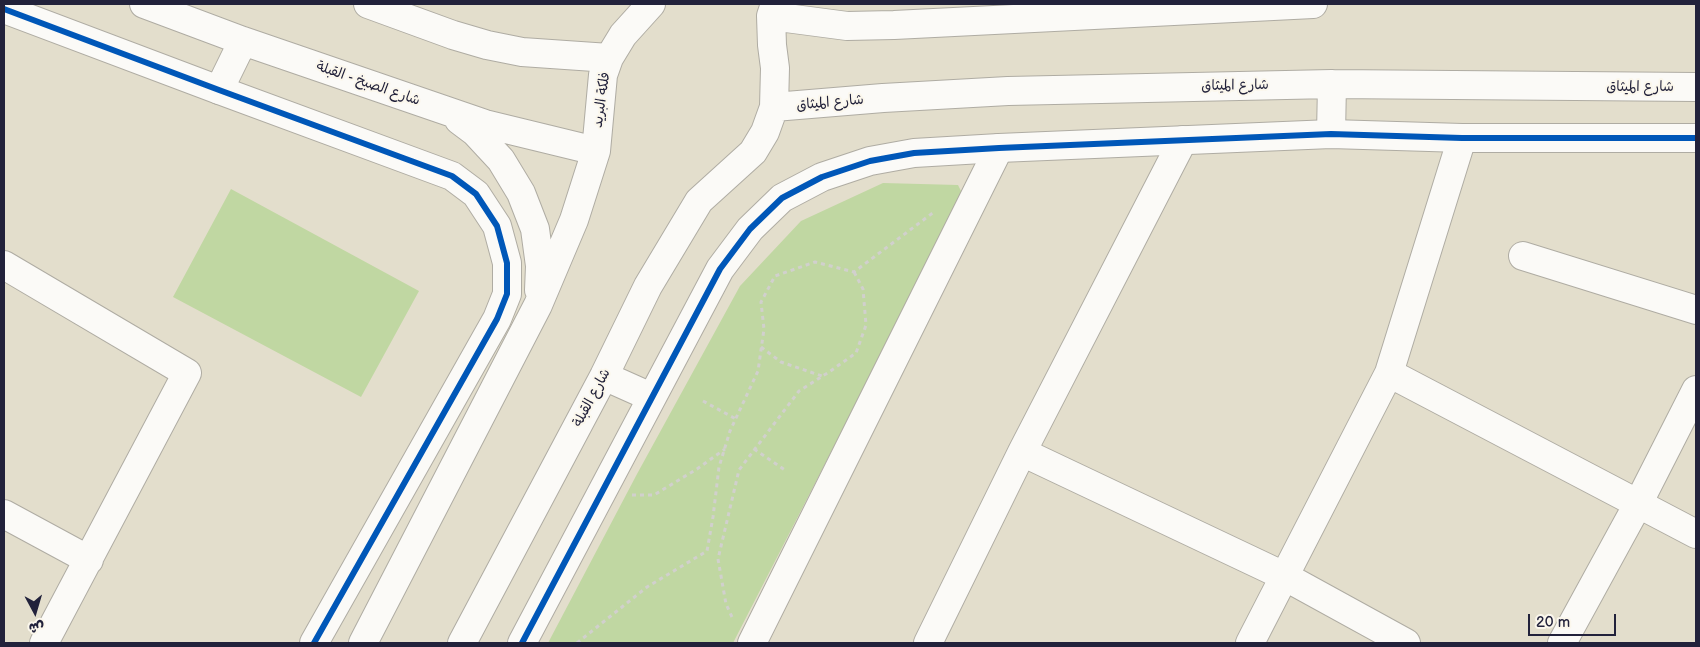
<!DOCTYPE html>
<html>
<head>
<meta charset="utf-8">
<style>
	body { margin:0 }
	#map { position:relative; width:1700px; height:647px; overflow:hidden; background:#e3decc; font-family:"Balsamiq Sans","Playpen Sans Arabic",sans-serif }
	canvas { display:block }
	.frame { position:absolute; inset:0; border:5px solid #22223b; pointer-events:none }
	.north { position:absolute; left:10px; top:587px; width:50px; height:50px; -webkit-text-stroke:4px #fbf7ec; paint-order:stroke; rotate:174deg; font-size:14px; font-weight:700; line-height:20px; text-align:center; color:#22223b }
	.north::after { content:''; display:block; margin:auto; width:18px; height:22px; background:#22223b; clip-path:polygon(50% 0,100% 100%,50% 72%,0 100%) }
	.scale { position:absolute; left:1528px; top:614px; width:88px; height:22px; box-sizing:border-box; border:2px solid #22223b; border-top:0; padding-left:6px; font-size:15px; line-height:18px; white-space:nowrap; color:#22223b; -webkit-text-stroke:4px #fbf7ec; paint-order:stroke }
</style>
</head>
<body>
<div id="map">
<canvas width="1700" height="647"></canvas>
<div class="frame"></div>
<div class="north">ش</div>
<div class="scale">20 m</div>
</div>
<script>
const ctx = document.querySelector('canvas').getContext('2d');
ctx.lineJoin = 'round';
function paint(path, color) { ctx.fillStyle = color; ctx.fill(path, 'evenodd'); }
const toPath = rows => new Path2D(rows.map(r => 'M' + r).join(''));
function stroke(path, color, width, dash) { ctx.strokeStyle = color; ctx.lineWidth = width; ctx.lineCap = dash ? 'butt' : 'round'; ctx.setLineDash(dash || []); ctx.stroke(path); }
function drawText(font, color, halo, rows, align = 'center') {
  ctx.font = font + ' "Balsamiq Sans","Playpen Sans Arabic",sans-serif'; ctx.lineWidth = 4; ctx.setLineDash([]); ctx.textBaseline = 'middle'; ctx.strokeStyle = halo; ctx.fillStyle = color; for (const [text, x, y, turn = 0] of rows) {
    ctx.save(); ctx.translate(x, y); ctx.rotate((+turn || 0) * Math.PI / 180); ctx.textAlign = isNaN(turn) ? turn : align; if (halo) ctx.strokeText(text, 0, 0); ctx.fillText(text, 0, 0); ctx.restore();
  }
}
paint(toPath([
	[883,183,958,185,963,195,733,643,548,643,637,474,740,286,801,221],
	[231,189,419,291,361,397,173,297]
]), '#c0d7a2');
const minor = toPath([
	[1523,256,1696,310],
	[4,265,187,373,44,643],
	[1389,373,1696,534],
	[1022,452,1284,576,1406,643],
	[4,514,89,560],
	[752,643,999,148],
	[928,643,1022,452,1183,140],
	[1250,643,1389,373,1462,138],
	[1562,643,1638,504,1696,390]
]);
const tertiary = toPath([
	[4,9,219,90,452,176,476,194,497,226,507,263,507,294,497,319,314,643],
	[522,643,720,269,750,229,782,198,822,177,870,161,914,153,999,148,1331,134,1462,138,1696,138]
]);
const primary = toPath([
	[144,4,243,41,485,124,596,151],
	[368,4,453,35,487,45,522,52,609,58],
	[771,16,847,26,894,25,1313,4],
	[219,90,243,41],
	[774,107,883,98,1008,91,1332,84,1696,87],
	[459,120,475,132,501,160,521,193,535,229,540,266,539,290],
	[1331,134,1332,84],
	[604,376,651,397],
	[363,643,538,305,574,220,596,151,603,75,609,58,623,35,651,4],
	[462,643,604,376,648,286,699,201,753,152,765,132,774,107,775,68,772,45,771,16,775,4]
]);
stroke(minor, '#afaca3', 30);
stroke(tertiary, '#afaca3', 30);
stroke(primary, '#afaca3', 30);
stroke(toPath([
	[761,347,781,362,822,376],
	[703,401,736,419],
	[754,449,785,470],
	[632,495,654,495,697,469,725,449],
	[732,617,726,604,718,559,739,470,799,391,829,372,856,353,866,325,863,289,854,272],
	[577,643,647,587,707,551,713,517,719,467,730,431,758,371,764,329,761,302,775,276,815,262,854,272,934,212]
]), '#d1d0cd', 3, [4, 4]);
stroke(minor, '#fbfaf7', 28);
stroke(tertiary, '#fbfaf7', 28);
stroke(primary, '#fbfaf7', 28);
stroke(toPath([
	[4,9,219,90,452,176,476,194,497,226,507,263,507,294,497,319,314,643],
	[522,643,720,269,750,229,782,198,822,177,870,161,914,153,999,148,1331,134,1462,138,1696,138]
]), '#0057b8', 6);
drawText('14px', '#22223b', '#fbf7ec', [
	["شارع الصبخ - القبلة",368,84,19],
	["شارع الميثاق",1235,86,-1],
	["شارع الميثاق",1640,87],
	["فلكة البريد",602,100,-82],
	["شارع الميثاق",830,103,-5],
	["شارع القبلة",592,398,-62]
]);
</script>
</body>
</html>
